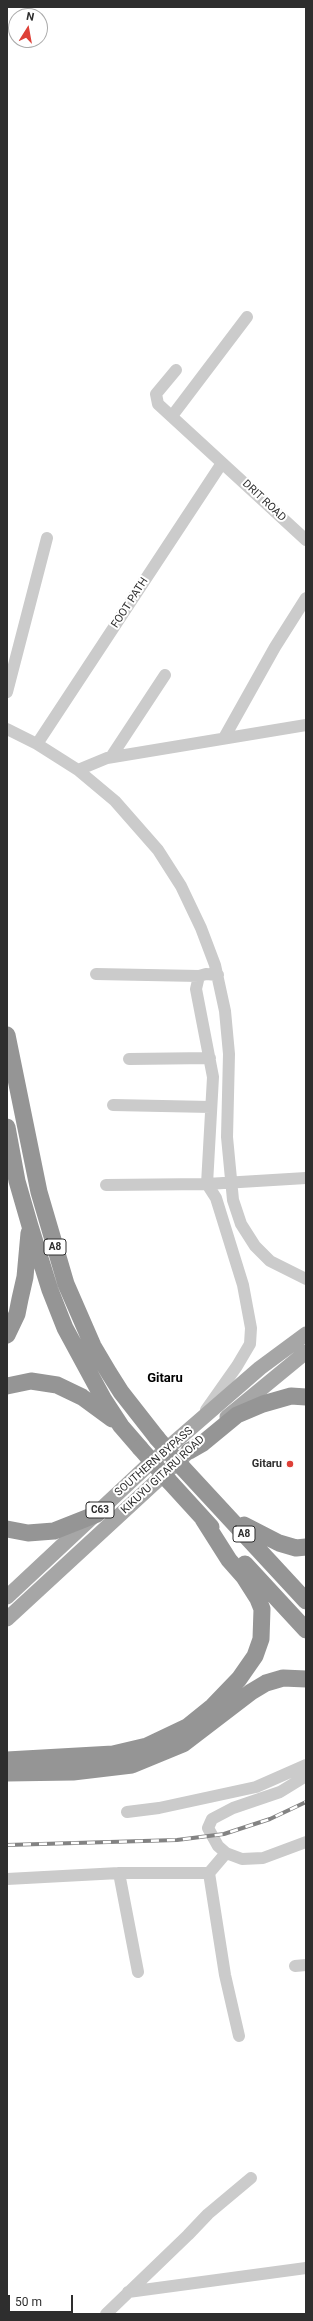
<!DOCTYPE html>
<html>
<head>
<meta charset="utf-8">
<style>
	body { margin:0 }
	#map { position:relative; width:313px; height:2321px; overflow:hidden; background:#fff; font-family:Roboto,sans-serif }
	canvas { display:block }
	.frame { position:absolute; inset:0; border:8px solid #2e2e2e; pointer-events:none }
	.north { position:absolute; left:8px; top:8px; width:40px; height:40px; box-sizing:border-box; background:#fff; border:1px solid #ababab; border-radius:50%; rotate:11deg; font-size:11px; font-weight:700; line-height:16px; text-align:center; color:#2e2e2e }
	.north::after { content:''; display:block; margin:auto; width:14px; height:18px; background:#de4037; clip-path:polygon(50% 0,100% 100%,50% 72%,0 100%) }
	.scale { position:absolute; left:8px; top:2295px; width:65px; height:18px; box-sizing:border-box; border:2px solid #2e2e2e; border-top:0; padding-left:5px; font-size:12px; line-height:14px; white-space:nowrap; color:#2e2e2e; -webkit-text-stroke:3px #fff; paint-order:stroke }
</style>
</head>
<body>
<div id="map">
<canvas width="313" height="2321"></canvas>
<div class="frame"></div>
<div class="north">N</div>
<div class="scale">50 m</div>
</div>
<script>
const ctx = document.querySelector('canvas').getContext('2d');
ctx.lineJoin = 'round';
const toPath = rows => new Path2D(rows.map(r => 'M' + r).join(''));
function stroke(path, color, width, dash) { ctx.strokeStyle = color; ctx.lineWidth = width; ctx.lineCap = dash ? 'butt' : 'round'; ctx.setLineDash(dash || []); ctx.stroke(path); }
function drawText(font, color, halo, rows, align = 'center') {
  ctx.font = font + ' Roboto,sans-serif'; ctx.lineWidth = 4; ctx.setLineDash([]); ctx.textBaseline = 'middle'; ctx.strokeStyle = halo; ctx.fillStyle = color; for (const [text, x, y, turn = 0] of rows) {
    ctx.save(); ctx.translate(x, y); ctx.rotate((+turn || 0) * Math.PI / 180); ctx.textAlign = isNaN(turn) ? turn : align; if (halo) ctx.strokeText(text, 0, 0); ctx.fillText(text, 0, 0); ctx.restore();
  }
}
stroke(toPath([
	[176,370,156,394,158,404,306,540],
	[172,416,247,317],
	[7,692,47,538],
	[7,729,37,744,78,770,115,801,158,850,181,886,201,928,215,965,225,1011,229,1054,227,1137,233,1200,241,1224,255,1246,270,1261,306,1279],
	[224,738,275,647,306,598],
	[37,744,222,463],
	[111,757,165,675],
	[78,770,107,758,306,725],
	[96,974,199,976],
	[129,1059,210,1058],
	[113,1105,211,1107],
	[106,1185,207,1184,306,1178],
	[206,1410,237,1366,250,1344,251,1328,243,1285,216,1198,207,1184,213,1077,196,989,199,976,206,974,218,975],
	[306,1776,280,1792,233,1808,212,1819,208,1828,218,1846,226,1853,242,1859,263,1858,306,1842],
	[127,1812,159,1808,256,1787,306,1765],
	[119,1873,138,1972],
	[209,1873,225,1975,239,2036],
	[7,1879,119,1873,209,1873,226,1853],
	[295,1966,306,1965],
	[128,2292,306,2268],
	[106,2314,188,2235,208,2214,251,2178]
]), '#cbcbcb', 12);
stroke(toPath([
	[227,1417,306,1352],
	[7,1597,146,1467,260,1368,306,1334],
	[7,1619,186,1454]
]), '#a6a6a6', 15);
stroke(toPath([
	[7,1035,39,1192,66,1284,93,1346,109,1373,121,1392,157,1438],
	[7,1127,17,1181,30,1226,50,1290,65,1328,104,1400,121,1426,140,1448],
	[7,1335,17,1314,20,1299,25,1277,29,1233],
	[7,1386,31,1381,57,1385,82,1397,112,1419],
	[189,1451,203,1443,237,1415,263,1404,291,1396,306,1397],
	[182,1467,306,1601],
	[169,1481,211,1527],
	[244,1525,279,1543,296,1548,306,1547],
	[7,1529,28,1533,54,1531,97,1514],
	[245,1564,306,1630],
	[7,1760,113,1754,147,1746,187,1727,213,1706,239,1679,255,1656,261,1639,262,1609,258,1599,244,1577,229,1560,203,1519],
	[7,1773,73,1772,132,1765,183,1744,251,1692,266,1683,283,1678,306,1679]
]), '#959595', 17);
const rail = toPath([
	[7,1845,177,1840,224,1834,270,1819,306,1802]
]);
stroke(rail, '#838383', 4);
stroke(rail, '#fff', 2.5, [8]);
stroke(toPath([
	[157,1438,182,1467],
	[140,1448,169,1481]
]), '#959595', 17);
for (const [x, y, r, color] of [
	[290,1464,4,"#de4037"]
]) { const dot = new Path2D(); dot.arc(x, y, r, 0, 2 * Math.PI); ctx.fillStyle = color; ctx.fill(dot); stroke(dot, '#fff', 1.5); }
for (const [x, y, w] of [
	[55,1247,22],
	[100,1510,28],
	[244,1534,22]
]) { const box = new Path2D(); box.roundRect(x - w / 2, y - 8, w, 16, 3); ctx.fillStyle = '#fff'; ctx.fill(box); stroke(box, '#2e2e2e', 1); }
drawText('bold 10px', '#2e2e2e', null, [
	["A8",55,1247],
	["C63",100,1510],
	["A8",244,1534]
]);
drawText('11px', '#2e2e2e', '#fff', [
	["DRIT ROAD",264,501,43],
	["FOOT PATH",130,603,-57],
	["SOUTHERN BYPASS",154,1462,-41],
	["KIKUYU GITARU ROAD",163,1475,-43]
]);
drawText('bold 11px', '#2e2e2e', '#fff', [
	["Gitaru",282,1464]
], 'right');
drawText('bold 13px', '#000', '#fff', [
	["Gitaru",165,1379]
]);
</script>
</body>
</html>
